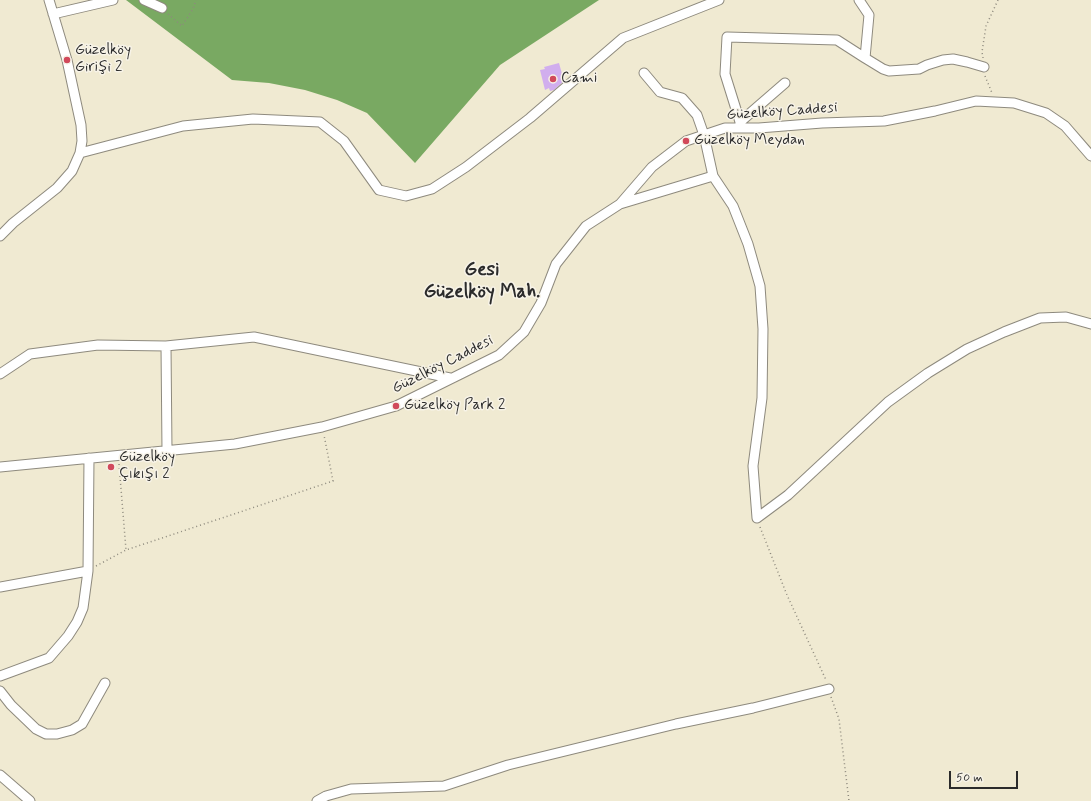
<!DOCTYPE html>
<html>
<head>
<meta charset="utf-8">
<style>
	body { margin:0 }
	#map { position:relative; width:1091px; height:801px; overflow:hidden; background:#f0ead2; font-family:Mynerve,sans-serif }
	canvas { display:block }
	.scale { position:absolute; left:949px; top:771px; width:69px; height:18px; box-sizing:border-box; border:2px solid #2b2b2b; border-top:0; padding-left:5px; font-size:12px; line-height:14px; white-space:nowrap; color:#2b2b2b; -webkit-text-stroke:3px #f7f3e8; paint-order:stroke }
</style>
</head>
<body>
<div id="map">
<canvas width="1091" height="801"></canvas>
<div class="scale">50 m</div>
</div>
<script>
const ctx = document.querySelector('canvas').getContext('2d');
ctx.lineJoin = 'round';
function paint(path, color) { ctx.fillStyle = color; ctx.fill(path, 'evenodd'); }
const toPath = rows => new Path2D(rows.map(r => 'M' + r).join(''));
function stroke(path, color, width, dash) { ctx.strokeStyle = color; ctx.lineWidth = width; ctx.lineCap = dash ? 'butt' : 'round'; ctx.setLineDash(dash || []); ctx.stroke(path); }
function drawText(font, color, halo, rows, align = 'center') {
  ctx.font = font + ' Mynerve,sans-serif'; ctx.lineWidth = 3; ctx.setLineDash([]); ctx.textBaseline = 'middle'; ctx.strokeStyle = halo; ctx.fillStyle = color; for (const [text, x, y, turn = 0] of rows) {
    ctx.save(); ctx.translate(x, y); ctx.rotate((+turn || 0) * Math.PI / 180); ctx.textAlign = isNaN(turn) ? turn : align; if (halo) ctx.strokeText(text, 0, 0); ctx.fillText(text, 0, 0); ctx.restore();
  }
}
paint(toPath([
	[126,0,599,0,500,65,415,163,367,113,337,100,305,90,269,83,232,80]
]), '#79a962');
paint(toPath([
	[559,63,564,81,554,90,550,91,549,88,545,90,540,70,545,69,544,67]
]), '#d1aeee');
const minor = toPath([
	[144,0,162,8],
	[53,14,113,0],
	[865,58,883,69,889,71,919,69,927,65,943,60,953,59,967,62,984,67],
	[740,122,785,83],
	[740,128,740,122,725,74,727,37,837,40,865,58,869,15,859,0],
	[80,153,183,126,253,119,320,122,344,141,379,190,406,196,432,189,466,167,530,118,623,38,719,0],
	[713,176,733,206,748,244,760,286,763,329,762,398,753,466,757,518],
	[620,204,713,176,704,135,697,115,682,98,660,92,644,73],
	[0,236,13,223,57,188,72,171,80,153,82,141,81,125,67,60,49,0],
	[166,346,167,451],
	[0,374,30,354,98,345,166,346,254,337,450,378],
	[0,467,235,444,322,427,396,406,499,355,524,332,541,303,556,264,586,226,620,204,652,167,686,141,725,128,759,128,822,123,884,121,935,111,976,101,1014,103,1046,113,1065,126,1091,156],
	[757,518,788,495,888,402,928,373,967,349,1004,332,1040,318,1066,317,1091,324],
	[0,587,88,571],
	[0,676,49,658,68,636,77,622,83,608,88,571,89,458],
	[0,691,11,705,36,729,46,734,57,734,72,730,82,724,105,683],
	[0,775,30,801],
	[317,801,326,796,351,789,444,786,508,765,676,724,753,708,829,689]
]);
stroke(minor, '#8e8a7e', 11);
stroke(toPath([
	[168,14,182,26,193,9,196,0],
	[983,58,982,52,986,26,998,0],
	[985,76,992,93],
	[119,464,126,550],
	[760,527,787,595,826,680],
	[96,566,126,550,333,481,324,435],
	[831,697,839,719,849,801]
]), '#8e8a7e', 1.5, [1, 3]);
stroke(minor, '#fff', 9);
for (const [x, y, r, color] of [
	[67,60,4,"#d1495b"],
	[553,79,4,"#d1495b"],
	[686,141,4,"#d1495b"],
	[396,406,4,"#d1495b"],
	[111,467,4,"#d1495b"]
]) { const dot = new Path2D(); dot.arc(x, y, r, 0, 2 * Math.PI); ctx.fillStyle = color; ctx.fill(dot); stroke(dot, '#f7f3e8', 1.5); }
drawText('15px', '#2b2b2b', '#f7f3e8', [
	["Güzelköy",75,51],
	["Girişi 2",75,68],
	["Cami",561,79],
	["Güzelköy Meydan",694,141],
	["Güzelköy Park 2",404,406],
	["Güzelköy",119,458],
	["Çıkışı 2",119,475]
], 'left');
drawText('15px', '#2b2b2b', '#f7f3e8', [
	["Güzelköy Caddesi",782,112,-4],
	["Güzelköy Caddesi",443,365,-27]
]);
drawText('bold 19px', '#2b2b2b', '#f7f3e8', [
	["Gesi",482,271],
	["Güzelköy Mah.",482,293]
]);
</script>
</body>
</html>
